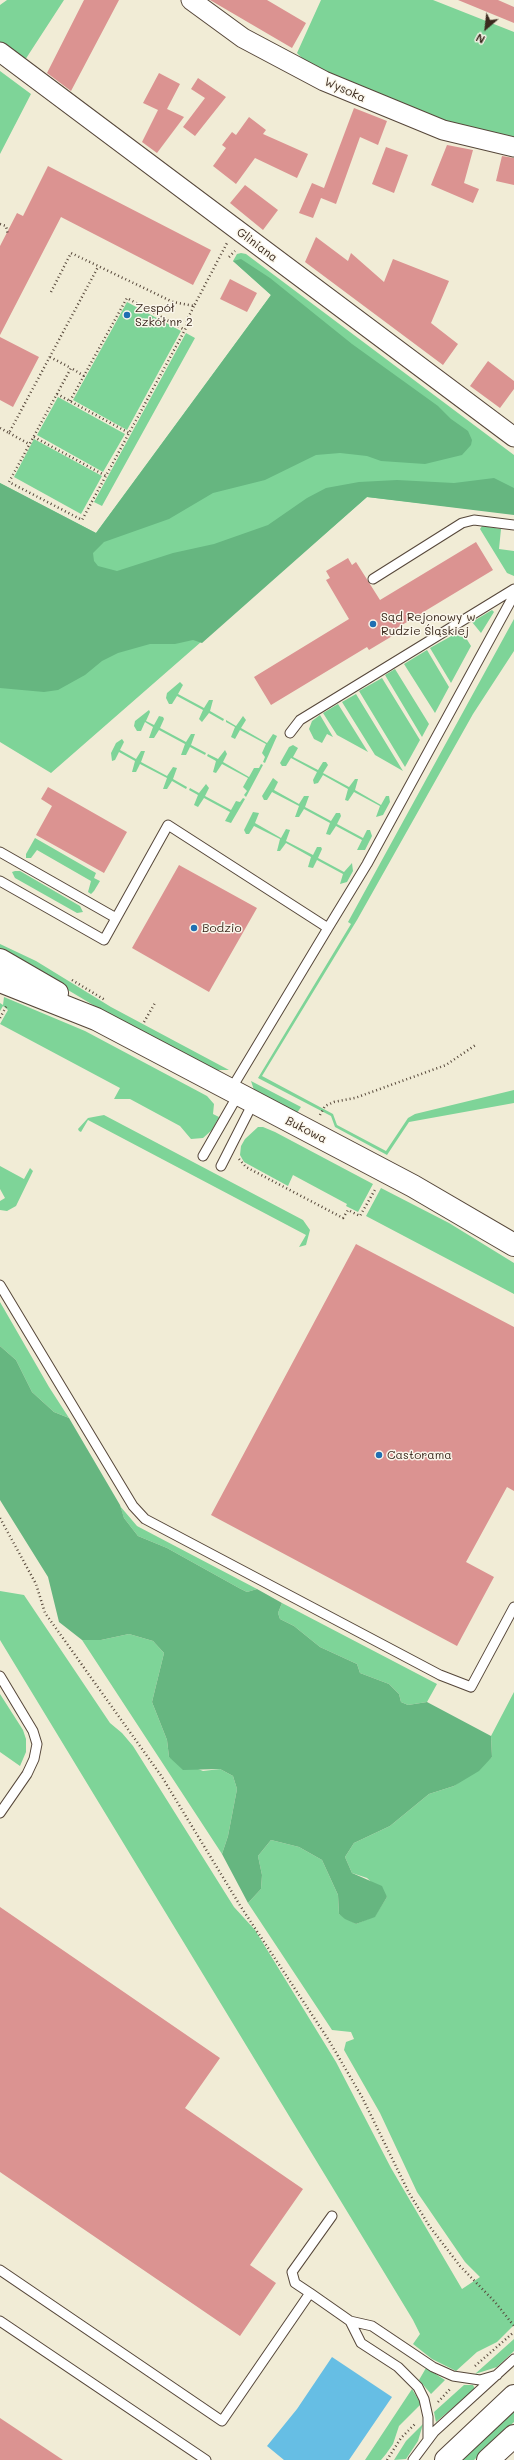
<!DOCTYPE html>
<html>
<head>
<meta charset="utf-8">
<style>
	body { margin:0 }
	#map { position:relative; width:514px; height:2460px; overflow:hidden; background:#f1ecd6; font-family:Mali,sans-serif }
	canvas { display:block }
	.north { position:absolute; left:466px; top:8px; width:40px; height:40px; -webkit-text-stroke:3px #fbf7ec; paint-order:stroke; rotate:208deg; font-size:11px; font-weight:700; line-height:16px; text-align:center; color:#3b2a1e }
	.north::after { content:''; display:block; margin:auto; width:14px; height:18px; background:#3b2a1e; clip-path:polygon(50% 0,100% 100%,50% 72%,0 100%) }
</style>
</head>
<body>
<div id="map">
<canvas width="514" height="2460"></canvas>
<div class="north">N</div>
</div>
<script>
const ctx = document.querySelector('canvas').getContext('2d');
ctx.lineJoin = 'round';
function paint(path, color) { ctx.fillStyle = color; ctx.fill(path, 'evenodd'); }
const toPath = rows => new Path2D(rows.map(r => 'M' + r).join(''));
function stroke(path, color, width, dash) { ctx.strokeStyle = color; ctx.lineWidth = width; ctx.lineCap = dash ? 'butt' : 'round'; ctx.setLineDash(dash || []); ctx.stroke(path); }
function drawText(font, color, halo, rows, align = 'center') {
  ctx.font = font + ' Mali,sans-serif'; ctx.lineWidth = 3; ctx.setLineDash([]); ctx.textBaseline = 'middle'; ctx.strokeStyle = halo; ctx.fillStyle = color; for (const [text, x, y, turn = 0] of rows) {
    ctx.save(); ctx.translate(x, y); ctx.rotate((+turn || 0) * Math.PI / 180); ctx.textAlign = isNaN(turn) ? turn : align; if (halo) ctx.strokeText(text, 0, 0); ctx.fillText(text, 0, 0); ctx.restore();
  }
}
paint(toPath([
	[7,0,64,0,25,60,0,42,0,5],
	[321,0,433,0,514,32,514,138,451,125,309,65,297,53],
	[0,71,31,94,0,154],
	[241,253,246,254,514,455,514,514,367,497,51,773,0,742,0,483,96,533,271,295,233,261,237,254],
	[127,302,181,331,127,430,73,400],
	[186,333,195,338,102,506,94,502],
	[58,397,125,434,103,472,37,435],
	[34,439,102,476,81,514,14,477],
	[482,526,501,529,499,549,514,551,514,576,507,573,480,529],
	[492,610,494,612,481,633,472,622],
	[514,619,514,651,473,714,357,920,262,1076,333,1114,337,1125,386,1151,408,1118,415,1114,514,1090,514,1103,409,1122,387,1155,335,1127,331,1116,258,1078,351,924,348,922],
	[455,634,466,638,471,646,451,683,430,648],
	[427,650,449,687,435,713,404,664],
	[395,669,429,724,422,737,385,675],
	[382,678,420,740,405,767,359,691],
	[180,682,183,685,178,694,204,708,209,700,213,700,210,711,224,719,223,721,209,713,202,722,199,719,203,710,177,696,172,704,169,704,166,698,167,693],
	[356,694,403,771,375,755,342,702],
	[338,704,368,752,337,735,323,713],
	[149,710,150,712,146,721,154,725,159,716,163,717,164,719,160,728,186,742,191,734,195,734,191,745,206,753,205,755,190,747,186,755,181,755,185,744,159,730,154,738,149,738,153,727,145,722,141,731,137,731,134,726,135,721],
	[320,715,333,737,327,734,322,743,314,739,309,729,312,721],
	[243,716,246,720,241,728,267,743,273,734,277,736,265,763,263,762,265,757,262,753,266,744,240,730,235,739,231,737,235,727,226,722,226,720,236,726],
	[122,739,124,742,120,750,136,759,141,751,145,751,141,762,167,776,173,767,177,768,173,779,187,787,186,789,172,781,167,789,163,789,167,778,140,764,136,772,132,772,135,761,119,752,115,760,112,761,111,753,116,743],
	[293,745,298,748,293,757,318,770,323,762,326,762,328,765,323,773,349,787,355,779,358,779,355,790,381,805,386,796,389,796,390,802,383,815,376,817,380,806,354,792,348,801,345,800,348,789,323,775,318,783,314,784,313,780,317,772,291,758,286,766,282,766,280,763,289,747],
	[225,750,227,754,223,762,249,777,254,768,259,768,261,764,263,765,246,797,244,795,247,791,243,787,248,778,222,764,216,773,213,772,216,761,207,756,208,754,218,759],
	[273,778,278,782,274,790,299,804,304,796,309,796,305,807,331,821,336,813,340,813,341,816,337,824,363,838,367,830,370,830,372,836,365,850,357,850,362,840,336,826,330,835,326,834,330,823,304,809,299,817,295,817,299,806,272,792,267,800,264,800,262,796],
	[206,784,209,788,205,796,231,810,236,801,240,802,243,798,245,799,231,823,225,821,230,812,204,798,198,807,194,805,198,795,189,790,190,788,199,793],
	[253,812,259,813,255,823,281,838,286,829,290,830,286,841,313,855,317,847,321,847,322,849,318,858,344,872,352,863,353,871,347,882,340,884,343,874,317,860,313,868,308,867,311,857,286,843,280,851,277,851,280,839,254,826,249,834,246,834,244,830],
	[35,838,96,873,94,878,100,881,94,891,91,894,88,892,91,881,37,850,31,858,26,858,26,854],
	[15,871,20,871,80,906,83,912,77,913,15,878,12,872],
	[0,944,36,961,111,1007,229,1070,214,1070,135,1030,21,962,0,953],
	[4,997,85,1031,207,1096,214,1104,213,1114,219,1117,212,1130,203,1138,191,1139,180,1126,130,1099,114,1099,120,1088,0,1024,8,1010,3,1006,0,1011,0,1003,3,1005],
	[251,1081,301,1107,297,1113,254,1090],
	[104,1115,303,1220,310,1230,306,1245,299,1247,306,1235,88,1120,81,1132,79,1131,78,1129,88,1118],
	[258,1127,263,1127,275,1132,373,1184,358,1212,346,1206,347,1204,293,1175,288,1186,244,1162,240,1155,241,1146,245,1139],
	[0,1166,24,1179,30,1168,33,1171,16,1206,7,1211,0,1210,0,1201,5,1198,0,1189],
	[381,1188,449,1223,514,1263,514,1294,366,1216],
	[0,1302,49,1387,69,1418,54,1412,32,1392,16,1360,0,1346],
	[120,1506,137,1526,257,1589,247,1592,239,1588,167,1548,138,1536,124,1518],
	[0,1591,24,1595,110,1723,122,1733,133,1746,234,1907,255,1930,336,2062,391,2168,462,2289,480,2277,465,2262,417,2192,380,2113,344,2050,346,2042,354,2039,351,2032,332,2030,248,1903,261,1889,262,1875,258,1856,271,1840,299,1847,322,1860,338,1895,339,1914,356,1924,375,1916,387,1897,367,1878,352,1873,345,1857,354,1843,390,1826,429,1794,454,1786,492,1757,491,1736,514,1692,514,2325,497,2342,477,2352,456,2371,432,2359,413,2344,420,2334,413,2320,0,1640],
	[282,1603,437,1684,427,1702,408,1705,401,1702,399,1694,389,1684,360,1673,357,1664,320,1647,294,1626,280,1619,278,1613],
	[129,1634,153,1641,164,1653,152,1702,167,1740,169,1757,203,1771,220,1769,233,1776,237,1789,228,1836,222,1854,82,1640,101,1640],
	[0,1694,23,1730,26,1739,26,1752,20,1766,0,1752],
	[514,2339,514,2351,497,2367,475,2374],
	[426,2368,445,2380,431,2394,419,2380],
	[464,2385,473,2385,475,2389,436,2422,434,2412],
	[412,2389,421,2404,399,2426,393,2444,386,2454,381,2460,365,2460],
	[514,2409,514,2422,497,2438,474,2460,460,2460],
	[423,2424,418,2441,406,2459,394,2460,406,2441]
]), '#7ed498');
paint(toPath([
	[241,259,270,278,352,344,438,406,451,419,468,431,472,440,471,445,462,455,425,464,381,461,367,456,340,453,316,455,265,480,213,493,169,519,104,542,93,553,94,561,98,566,117,571,173,553,214,544,268,525,307,498,326,488,359,482,397,480,454,483,494,478,514,488,514,515,367,497,202,643,193,640,175,644,150,644,118,653,102,661,85,675,58,690,44,692,0,688,0,483,96,533,271,295,233,261],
	[0,1346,16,1360,32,1392,54,1412,69,1418,120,1505,124,1518,138,1536,167,1548,239,1588,247,1592,257,1589,282,1603,278,1613,280,1619,294,1626,320,1647,357,1664,360,1673,389,1684,399,1694,401,1702,408,1705,427,1702,491,1736,492,1757,479,1771,454,1786,429,1794,390,1826,354,1843,345,1857,352,1873,382,1886,387,1897,375,1917,356,1924,345,1919,339,1914,338,1895,322,1860,299,1847,271,1840,258,1856,262,1875,261,1889,248,1903,222,1854,228,1836,237,1789,233,1776,220,1769,183,1770,169,1757,167,1740,152,1702,164,1653,153,1641,129,1634,101,1640,82,1640,59,1622,48,1577,0,1500]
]), '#66b680');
paint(toPath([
	[332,2357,392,2397,349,2460,284,2460,267,2446,297,2409]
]), '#66bee4');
paint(toPath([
	[84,0,119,0,71,91,47,73],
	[210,0,267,0,306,23,292,48],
	[458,0,498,0,514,7,514,23],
	[159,73,180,84,167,109,184,117,157,153,142,142,158,110,143,103],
	[198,78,226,97,195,136,183,127,205,98,191,89],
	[354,108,387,121,378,145,360,137,336,204,321,198,313,218,299,213,312,183,324,188],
	[249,117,266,130,263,134,308,154,297,178,255,158,236,184,213,166,226,148,222,145,232,132,236,135],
	[447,145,473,150,464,183,479,189,473,203,431,185],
	[386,147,408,155,394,193,372,184],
	[502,156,514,158,514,185,496,181],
	[48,166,211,250,193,285,61,217,0,335,0,246,17,213,23,216],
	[245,185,278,210,263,230,230,203],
	[316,237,348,261,351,253,384,282,393,259,449,281,431,323,458,344,443,365,305,262],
	[230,279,257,293,247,312,220,299],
	[0,337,39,357,13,407,0,400],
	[488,361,514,381,514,389,500,408,470,386],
	[476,542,493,570,397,628,399,632,369,650,367,647,271,705,254,677,349,619,326,580,330,578,326,571,348,558,352,565,356,562,380,600],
	[48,787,127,832,104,873,36,835,52,806,41,799],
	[179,865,257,908,209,992,132,948],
	[356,1244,514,1327,514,1491,507,1487,466,1562,494,1577,457,1646,211,1515],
	[0,1907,220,2058,185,2108,303,2189,250,2265,276,2283,240,2336,0,2172],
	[0,2418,63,2460,0,2460]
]), '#db9391');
const service = toPath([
	[373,579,462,523,474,520,514,525],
	[290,733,300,720,514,589],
	[0,852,116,918],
	[0,881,104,940,168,825,328,928,230,1091],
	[328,928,367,864,514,595],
	[203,1156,238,1095],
	[221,1166,253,1103],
	[0,1285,133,1506,145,1519,440,1675,471,1687,514,1607],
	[0,1676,33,1731,37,1744,34,1759,27,1774,0,1813],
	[0,2270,222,2421,310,2293,350,2321,372,2326,433,2367,453,2376,480,2380,497,2375],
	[310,2293,295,2283,292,2272,332,2216],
	[0,2321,206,2460],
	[350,2321,361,2343,398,2367,418,2387,424,2399,428,2417,428,2440],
	[413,2460,434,2432,514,2359]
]);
const minor = toPath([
	[191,0,243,38,324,81,443,130,514,147],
	[0,52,514,437]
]);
const tertiary = toPath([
	[0,960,57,993],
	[0,981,96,1019,413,1186,514,1245]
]);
const secondary = toPath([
	[446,2460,514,2396],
	[488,2460,514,2436]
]);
stroke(service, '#56473a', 11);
stroke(minor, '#56473a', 21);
stroke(tertiary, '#56473a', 24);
stroke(secondary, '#56473a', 24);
stroke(toPath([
	[0,224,6,226,8,235],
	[229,257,235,251],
	[51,292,71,253,173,302,194,306,227,243],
	[50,357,71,368],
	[84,376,71,368,9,482,82,520,186,328,187,320,194,306],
	[57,394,129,433],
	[70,401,127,298,185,330],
	[0,428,9,433,98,267],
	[9,433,29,444],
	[34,437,106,476],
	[72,980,105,1000],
	[0,1018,7,1005],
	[144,1022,155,1003],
	[320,1115,325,1106,334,1102,355,1098,446,1065,477,1044],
	[239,1159,246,1167,343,1218,348,1210,360,1216,376,1188],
	[0,1518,36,1584,45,1613,162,1777,241,1907,328,2039,362,2097,409,2193,430,2227,460,2266,495,2302,514,2326],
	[475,2366,514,2332],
	[438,2402,451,2388],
	[387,2460,401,2438,416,2423]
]), '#56473a', 2.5, [1, 3]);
stroke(service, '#fff', 9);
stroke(minor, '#fff', 19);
stroke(tertiary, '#fff', 22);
stroke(secondary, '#fff', 22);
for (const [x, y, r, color] of [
	[127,315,4,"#1f6fb2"],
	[373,624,4,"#1f6fb2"],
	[194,928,4,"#1f6fb2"],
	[379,1455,4,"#1f6fb2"]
]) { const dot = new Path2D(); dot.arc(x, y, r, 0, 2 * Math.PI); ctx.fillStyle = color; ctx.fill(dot); stroke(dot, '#fbf7ec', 1.5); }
drawText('12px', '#3b2a1e', '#fbf7ec', [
	["Wysoka",345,90,24],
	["Gliniana",257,245,37],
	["Bukowa",306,1130,27]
]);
drawText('12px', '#3b2a1e', '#fbf7ec', [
	["Zespół",135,308],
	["Szkół nr 2",135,322],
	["Sąd Rejonowy w",381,617],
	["Rudzie Śląskiej",381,631],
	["Bodzio",202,928],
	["Castorama",387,1455]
], 'left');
</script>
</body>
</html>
